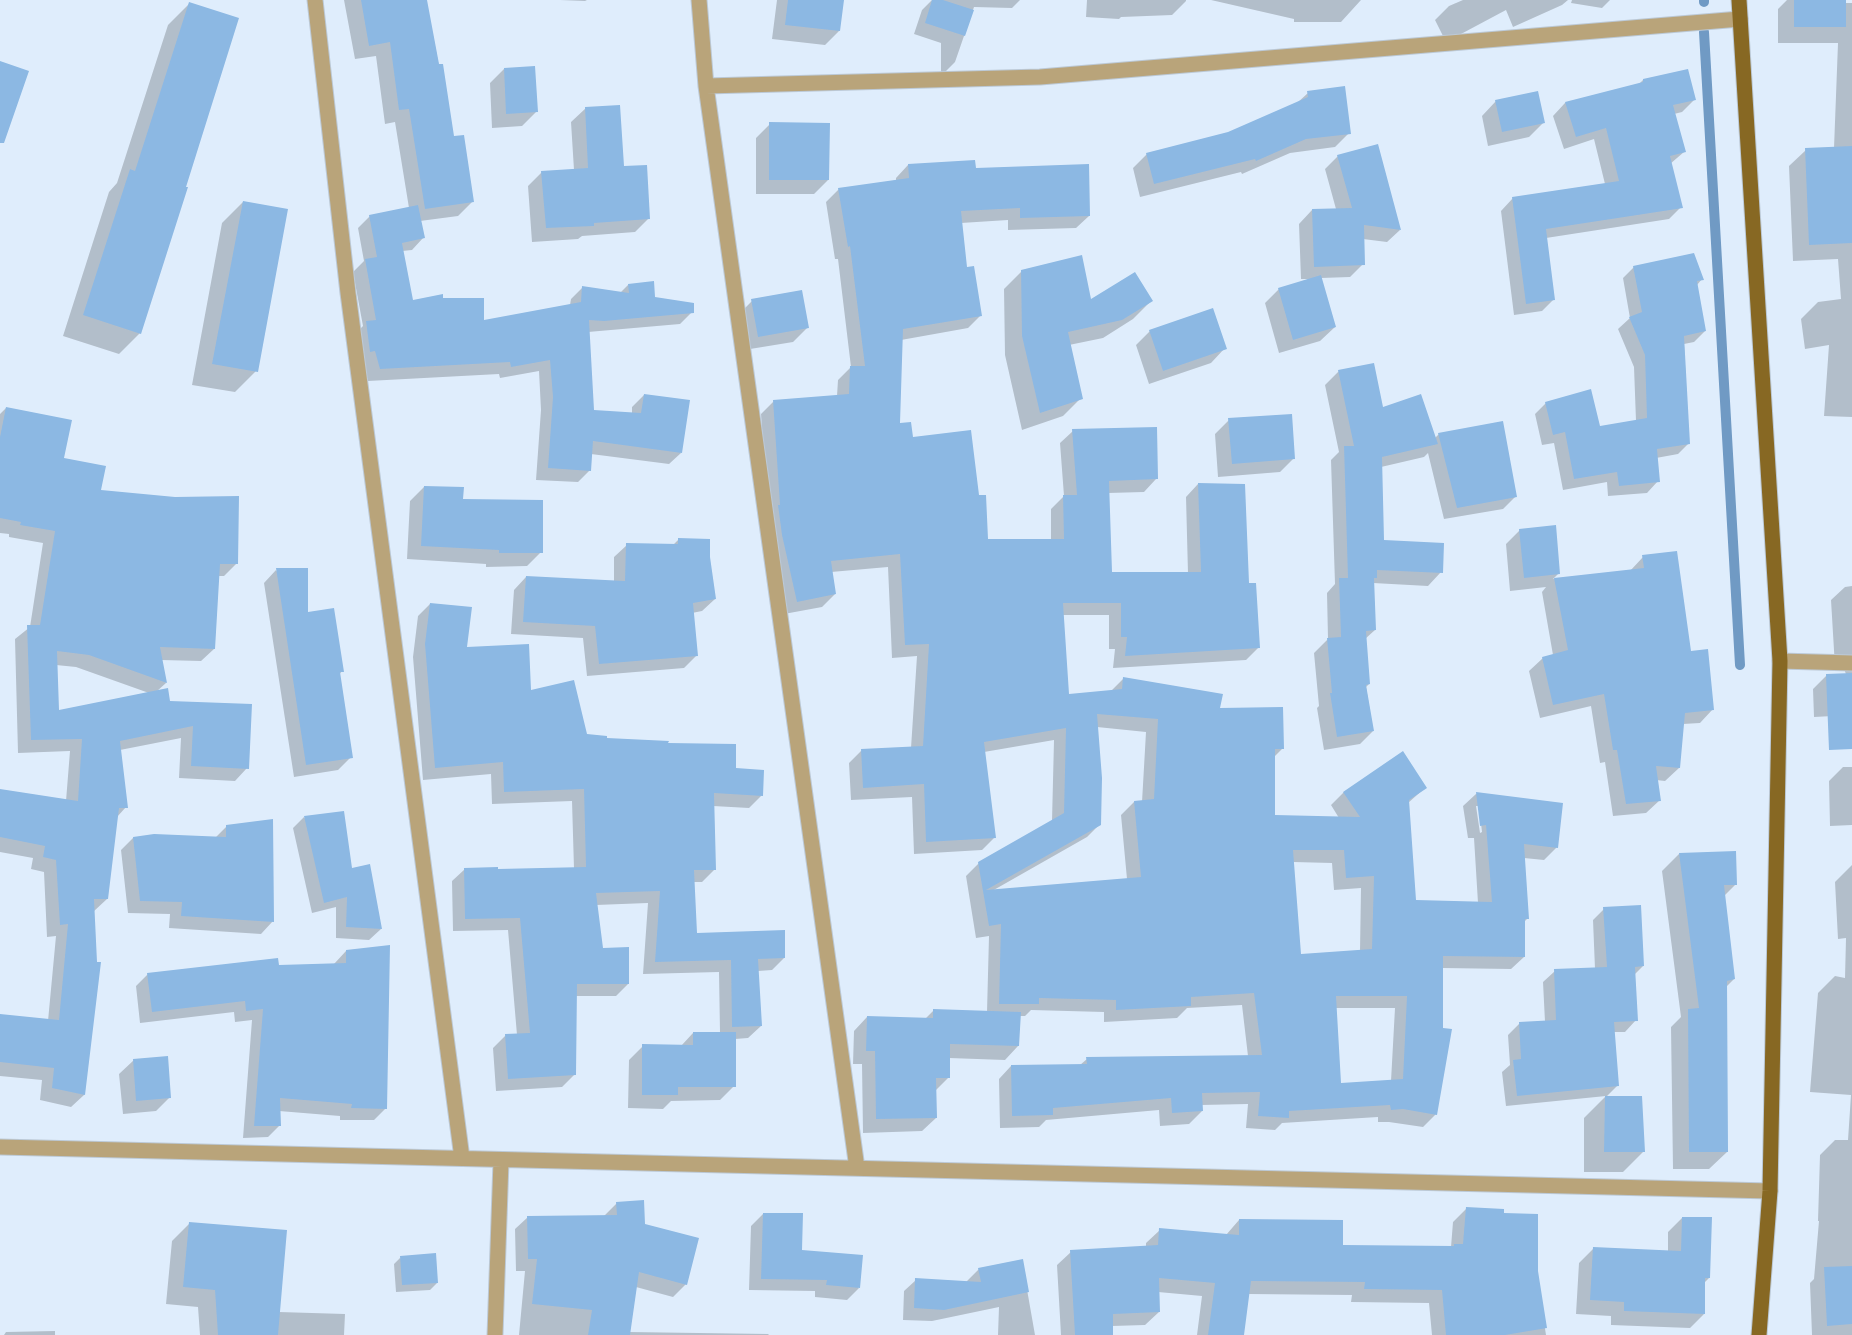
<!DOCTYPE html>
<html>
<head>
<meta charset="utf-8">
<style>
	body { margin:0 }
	canvas { display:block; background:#dfedfc }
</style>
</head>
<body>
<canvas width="1852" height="1335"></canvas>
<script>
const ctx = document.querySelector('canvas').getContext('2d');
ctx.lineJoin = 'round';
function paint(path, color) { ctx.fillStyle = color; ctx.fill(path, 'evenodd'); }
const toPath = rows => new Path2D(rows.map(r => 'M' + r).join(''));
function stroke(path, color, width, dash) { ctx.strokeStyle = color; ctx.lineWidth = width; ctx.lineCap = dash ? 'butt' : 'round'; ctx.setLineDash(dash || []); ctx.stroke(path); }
paint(toPath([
	[344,0,426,0,453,138,472,202,458,216,420,221,423,238,412,250,402,251,412,302,442,299,483,321,570,305,571,299,583,287,620,293,628,285,654,298,692,312,680,324,588,332,593,411,632,414,632,407,644,395,681,453,669,464,591,454,590,470,578,482,536,480,541,410,539,371,500,378,499,374,368,381,355,334,363,326,353,272,364,261,358,228,370,216,409,208,395,122,385,124,376,56,355,59],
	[560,0,587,0,585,1],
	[777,0,842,0,839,31,825,45,772,39],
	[932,0,1020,0,1012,8,974,7,955,62,943,74,941,73,941,43,914,34,922,10],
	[1087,0,1186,0,1186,1,1172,15,1121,17,1119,19,1086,17],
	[1211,0,1361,0,1341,22,1294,22,1294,19],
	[1463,0,1568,0,1562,5,1513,27,1506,10,1446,42,1435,20,1449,6],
	[1572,0,1610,0,1602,8,1571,3],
	[1787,0,1845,0,1845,3,1852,3,1852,417,1824,416,1829,345,1805,349,1801,319,1818,302,1841,299,1838,259,1793,261,1789,166,1806,150,1834,148,1838,43,1778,43,1778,9],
	[189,4,140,333,119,354,63,336,109,192,117,183,168,25],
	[504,69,536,112,522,126,492,128,490,83],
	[1643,80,1694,100,1682,112,1674,114,1684,152,1670,164,1681,207,1669,219,1546,238,1554,299,1542,311,1514,315,1501,211,1513,198,1605,184,1594,139,1564,149,1553,116,1565,103,1639,84],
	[1308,93,1349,133,1335,147,1290,153,1242,174,1241,172,1140,197,1133,168,1147,154,1228,133,1297,103],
	[1496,101,1543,123,1529,137,1488,146,1482,116],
	[586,108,622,168,649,218,635,232,582,236,578,239,532,242,528,186,542,172,574,170,571,122],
	[770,124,828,180,814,194,756,194,756,138],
	[1338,156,1400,230,1387,242,1363,239,1363,264,1350,277,1321,278,1335,327,1320,341,1279,353,1265,303,1279,289,1309,279,1301,279,1299,224,1312,210,1336,209,1325,169],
	[908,165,975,169,1089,216,1076,228,1008,230,1008,220,961,223,966,268,980,316,968,328,901,340,899,425,978,497,986,540,1051,540,1051,509,1064,496,1060,443,1073,431,1156,479,1144,492,1108,493,1111,573,1188,574,1186,497,1198,484,1248,585,1259,647,1246,660,1113,668,1115,649,1109,649,1109,615,1063,615,1067,695,1111,691,1124,678,1219,709,1282,749,1274,757,1274,816,1339,818,1331,805,1344,792,1426,787,1408,803,1414,901,1478,903,1474,838,1468,838,1463,806,1476,794,1562,804,1557,847,1544,860,1524,858,1528,918,1524,922,1524,957,1511,969,1442,968,1436,1114,1423,1127,1389,1122,1378,1122,1378,1117,1282,1123,1275,1130,1246,1128,1248,1104,1201,1105,1202,1111,1189,1124,1160,1126,1159,1110,1046,1120,1039,1127,1000,1128,999,1079,1011,1066,1080,1065,1087,1059,1248,1056,1242,1005,1187,1008,1177,1018,1104,1022,1104,1012,1031,1010,1025,1016,1019,1016,1018,1046,1005,1060,949,1058,949,1077,935,1091,936,1118,922,1131,863,1133,862,1064,853,1064,854,1031,867,1017,925,1019,934,1010,987,1012,989,936,976,938,966,876,979,863,1052,821,1054,740,984,752,994,838,982,850,914,854,912,797,851,800,849,763,861,751,911,748,917,656,892,658,888,567,831,572,835,594,822,607,784,614,768,517,761,414,774,401,837,396,838,380,851,367,838,259,835,259,826,202,839,189,896,181,896,178],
	[1097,727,1146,732,1142,802,1134,802,1121,815,1127,879,992,891,1087,837,1100,824],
	[1476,806,1479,806,1482,832,1480,833],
	[1293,862,1332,863,1334,890,1361,888,1360,951,1300,955],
	[1335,1008,1395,1008,1391,1081,1340,1084],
	[243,202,256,371,235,392,192,385,222,223],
	[1634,267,1702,279,1697,285,1705,331,1694,342,1684,344,1689,443,1678,454,1656,458,1658,481,1647,493,1608,496,1607,482,1563,490,1554,443,1542,445,1535,414,1546,403,1599,427,1636,421,1634,367,1618,329,1630,318,1623,278],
	[1022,271,1091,301,1151,301,1133,319,1103,338,1069,345,1081,398,1063,416,1022,430,1005,355,1004,289],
	[752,301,807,328,793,342,744,350,738,315],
	[1150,331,1225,348,1211,363,1149,384,1136,345],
	[1339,371,1382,409,1435,438,1439,434,1516,496,1503,509,1444,519,1428,453,1424,457,1381,467,1383,542,1441,572,1428,586,1373,583,1375,630,1365,639,1369,684,1366,687,1373,731,1360,744,1324,750,1317,708,1319,706,1314,653,1328,639,1327,593,1335,584,1331,460,1339,452,1325,385],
	[6,408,99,491,237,563,224,576,218,576,214,649,201,661,161,660,166,683,156,692,247,768,235,781,179,778,181,738,120,750,126,807,117,817,107,899,93,912,84,1095,71,1107,40,1100,42,1080,0,1076,0,1016,48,1021,56,936,47,937,44,872,31,869,33,858,0,852,0,790,66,801,70,751,18,753,15,639,30,627,43,543,9,537,9,534,0,533,0,414],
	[56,665,76,667,149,693,57,712],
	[1229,420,1294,458,1280,472,1218,477,1215,434],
	[424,487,462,500,541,552,527,566,486,567,486,564,407,559,410,501],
	[1520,530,1559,573,1553,579,1630,571,1643,557,1690,652,1713,709,1700,723,1683,724,1679,768,1665,781,1656,780,1660,800,1646,813,1613,816,1605,762,1600,763,1591,706,1540,718,1529,671,1543,658,1553,655,1542,592,1546,587,1510,591,1506,544],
	[679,539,708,558,715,599,702,611,692,613,697,655,684,668,587,676,583,638,511,634,514,590,526,577,614,582,614,557,627,545,673,545],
	[276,570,342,671,339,675,351,757,338,770,294,777,264,583],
	[1852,586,1852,715,1814,717,1813,689,1827,675,1846,674,1844,669,1835,667,1831,600,1845,587],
	[430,604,466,649,529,691,586,735,605,739,667,744,734,770,762,795,749,808,713,806,715,869,702,882,693,882,696,934,784,958,772,970,758,971,761,1026,748,1038,735,1039,734,1086,720,1100,671,1101,663,1109,628,1108,629,1060,643,1046,681,1046,693,1033,720,1033,719,972,643,974,648,903,596,905,602,949,628,984,616,996,576,996,575,1074,562,1087,496,1091,493,1048,506,1035,517,1035,508,930,453,931,452,881,465,869,497,871,574,869,572,801,492,804,491,774,423,780,413,657,418,616],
	[1843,767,1852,767,1852,825,1830,826,1829,781],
	[304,817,381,929,369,940,336,938,336,907,312,913,293,828],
	[227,826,273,921,261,934,169,928,170,914,128,913,121,850,133,838,215,838],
	[1679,854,1736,884,1724,896,1734,979,1725,988,1727,1152,1709,1169,1673,1169,1671,1027,1681,1017,1662,871],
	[1852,865,1852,1335,1812,1335,1810,1283,1814,1279,1819,1221,1818,1221,1820,1155,1835,1140,1848,1140,1851,1095,1810,1092,1818,993,1835,976,1845,978,1846,938,1838,939,1835,882],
	[1604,909,1643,966,1634,975,1636,1020,1625,1032,1614,1032,1618,1085,1606,1097,1644,1151,1623,1172,1584,1172,1584,1118,1606,1096,1506,1106,1502,1072,1510,1065,1508,1035,1519,1024,1545,1022,1543,982,1555,971,1595,969,1593,920],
	[346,951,386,1108,374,1120,340,1120,340,1116,279,1111,280,1125,268,1137,243,1138,252,1020,235,1022,234,1012,140,1023,136,986,148,974,278,966,334,964],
	[134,1060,170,1097,156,1111,123,1114,119,1074],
	[617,1203,644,1225,686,1284,673,1297,636,1287,629,1332,769,1334,768,1335,519,1335,525,1271,516,1271,515,1229,528,1217,604,1216],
	[1467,1208,1502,1214,1536,1271,1546,1335,1432,1335,1429,1303,1351,1302,1352,1295,1248,1294,1243,1335,1197,1335,1202,1296,1158,1292,1159,1312,1145,1325,1112,1326,1112,1335,1061,1335,1057,1265,1071,1252,1146,1247,1146,1243,1160,1230,1226,1235,1239,1220,1341,1246,1451,1247,1453,1222],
	[763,1214,800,1252,859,1288,847,1300,815,1297,815,1291,749,1290,751,1226],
	[1682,1218,1709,1278,1704,1283,1704,1314,1690,1328,1611,1325,1611,1316,1576,1314,1579,1263,1593,1249,1668,1252,1668,1232],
	[189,1224,279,1312,345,1314,344,1335,200,1335,198,1307,166,1304,172,1241],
	[400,1258,437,1283,430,1290,396,1292,394,1264],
	[1022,1261,1035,1335,998,1335,999,1307,932,1321,903,1320,904,1291,916,1280,966,1282,979,1269],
	[55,1331,55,1335,4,1335,6,1332]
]), '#0003');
stroke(toPath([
	[1704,0,1704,2],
	[1704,32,1740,665]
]), '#709ac4', 10);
paint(toPath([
	[361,0,427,0,439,64,443,64,454,136,464,135,474,202,425,209,409,109,399,110,390,42,369,46],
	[788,0,844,0,840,31,785,25],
	[932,0,943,0,974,10,965,36,925,23],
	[1794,0,1846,0,1846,27,1794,27],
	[189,2,239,18,186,187,188,187,141,334,83,315,130,169,135,171],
	[0,61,29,71,4,143,0,143],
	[535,66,538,112,506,114,504,68],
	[1688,69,1696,100,1673,105,1686,152,1670,156,1683,208,1546,229,1555,300,1526,304,1512,197,1619,181,1606,128,1576,137,1565,102,1643,82,1643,79],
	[1345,86,1351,134,1306,139,1256,161,1255,159,1154,184,1146,153,1228,132,1308,97,1307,91],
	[1538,91,1545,123,1502,132,1495,100],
	[620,105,624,166,647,165,650,219,594,223,594,226,546,228,541,171,588,168,585,107],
	[769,122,830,123,829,180,769,180],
	[1378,144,1401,230,1364,225,1365,265,1314,267,1312,209,1352,208,1337,155],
	[1852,146,1852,243,1809,245,1805,148],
	[975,160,976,168,1089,164,1090,216,1020,218,1020,208,961,211,967,267,974,266,982,316,903,329,900,423,911,422,913,437,971,430,979,495,986,495,988,539,1064,539,1063,495,1077,495,1072,429,1157,427,1158,479,1109,481,1112,572,1201,572,1198,483,1245,484,1249,583,1256,583,1260,648,1125,656,1127,637,1121,637,1121,603,1063,603,1069,694,1122,689,1123,677,1223,694,1220,708,1283,707,1284,749,1275,749,1275,815,1360,817,1343,792,1403,751,1427,788,1409,800,1416,900,1492,902,1486,825,1480,826,1476,792,1563,803,1558,848,1524,844,1529,919,1525,919,1525,957,1443,956,1443,1028,1452,1029,1437,1115,1403,1109,1391,1110,1390,1105,1289,1111,1289,1118,1258,1116,1260,1092,1202,1093,1203,1111,1172,1113,1171,1098,1053,1108,1053,1115,1012,1116,1011,1065,1087,1064,1086,1057,1262,1055,1254,993,1191,997,1191,1006,1116,1010,1116,1000,1039,998,1039,1004,999,1004,1001,924,989,926,978,862,1064,813,1066,728,984,742,996,838,926,842,924,784,863,788,861,749,923,746,929,644,905,645,900,554,831,561,836,594,797,602,782,535,778,505,780,505,773,400,849,394,850,366,865,366,850,246,848,247,838,188,909,178,908,164],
	[1097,714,1158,719,1154,799,1134,801,1141,877,986,890,1101,825,1102,778],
	[1293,850,1344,850,1346,878,1374,876,1372,949,1301,954],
	[1336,996,1407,996,1403,1079,1341,1083],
	[243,201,288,209,258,372,212,364],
	[418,205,425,238,402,243,413,300,443,294,443,298,484,298,484,320,581,302,582,286,629,293,628,284,654,281,655,297,694,303,694,313,604,321,589,320,594,410,641,413,644,394,690,400,682,453,593,441,591,471,548,468,553,397,550,360,511,367,510,362,380,369,375,351,370,352,366,321,376,320,365,259,377,257,369,215],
	[1694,253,1704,280,1697,281,1706,331,1684,336,1690,444,1657,449,1660,482,1619,486,1617,472,1574,479,1565,432,1553,435,1545,402,1591,389,1600,426,1647,418,1645,355,1629,317,1642,312,1633,266],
	[1082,255,1091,299,1135,272,1153,301,1122,320,1068,332,1083,399,1040,413,1022,336,1021,270],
	[1321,275,1336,327,1293,340,1278,288],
	[802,290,809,328,758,337,751,299],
	[1213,308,1227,349,1163,371,1149,330],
	[1374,363,1383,407,1421,394,1438,444,1382,457,1384,540,1444,543,1443,573,1377,570,1377,578,1374,578,1376,630,1366,631,1370,684,1366,685,1374,731,1337,737,1330,693,1332,693,1327,638,1341,637,1339,578,1348,578,1344,446,1354,446,1338,370],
	[6,407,72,420,64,458,106,466,101,490,175,497,239,496,238,564,220,564,215,649,160,647,167,683,89,655,57,651,59,710,168,688,170,701,252,704,249,769,191,766,193,726,120,741,128,808,119,808,108,899,94,899,97,962,101,962,85,1095,52,1088,54,1068,0,1062,0,1014,59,1020,68,924,60,925,56,860,43,857,45,846,0,837,0,789,78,801,82,739,31,740,27,625,40,625,55,531,20,525,21,522,0,518,0,437],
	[1292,414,1295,459,1232,464,1228,418],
	[1503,421,1517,497,1457,508,1438,433],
	[424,486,464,487,463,499,543,500,543,553,499,553,499,550,421,546],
	[1556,525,1560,574,1524,578,1519,529],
	[678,538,710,539,710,557,716,599,693,603,698,656,599,664,595,626,523,622,526,576,625,581,626,543,678,544],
	[1677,551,1691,651,1708,649,1714,710,1685,713,1680,768,1656,766,1661,801,1626,804,1617,750,1613,750,1604,694,1553,705,1542,657,1568,650,1554,578,1644,568,1642,555],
	[276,568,308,568,308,612,334,608,344,672,340,672,353,758,306,765],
	[430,603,472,607,467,647,529,644,531,690,574,680,587,734,607,736,607,738,669,741,668,743,736,744,736,768,764,770,763,796,714,793,716,870,694,870,697,933,785,930,785,958,758,959,762,1026,732,1027,731,960,655,962,660,891,596,893,603,948,629,947,629,984,577,984,576,1075,508,1079,505,1034,530,1033,520,918,465,919,464,868,498,867,498,869,586,867,584,789,504,792,503,762,435,768,425,644],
	[1852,673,1852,749,1829,750,1826,674],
	[344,811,352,868,370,864,382,929,346,927,347,897,324,903,304,816],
	[273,819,274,922,181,916,182,902,140,901,133,837,154,834,226,837,226,825],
	[1736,851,1737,885,1724,885,1735,979,1727,981,1728,1152,1689,1152,1688,1009,1699,1008,1679,853],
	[1641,905,1644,966,1635,967,1638,1021,1614,1022,1619,1086,1517,1096,1513,1060,1521,1059,1519,1022,1556,1020,1554,969,1607,967,1603,907],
	[390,945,387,1109,351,1108,352,1104,280,1098,281,1126,254,1126,263,1009,246,1011,245,1001,152,1012,147,973,278,958,279,965,346,963,346,950],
	[933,1009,1021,1012,1019,1046,950,1044,950,1078,936,1078,937,1118,876,1119,875,1051,866,1051,867,1016,933,1018],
	[693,1032,736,1032,736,1087,678,1087,678,1095,642,1095,642,1044,693,1045],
	[168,1056,171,1098,136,1101,133,1059],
	[1605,1096,1642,1096,1645,1152,1604,1152],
	[644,1200,645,1224,699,1238,687,1285,639,1272,630,1335,588,1335,592,1310,532,1304,537,1259,528,1259,527,1216,617,1215,616,1202],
	[1466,1207,1504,1209,1504,1213,1538,1214,1538,1271,1547,1328,1505,1335,1446,1335,1442,1290,1364,1289,1365,1282,1251,1281,1244,1335,1208,1335,1215,1283,1159,1278,1160,1312,1113,1314,1113,1335,1075,1335,1070,1250,1158,1245,1159,1228,1239,1235,1239,1219,1343,1220,1343,1245,1454,1246,1454,1244,1463,1244],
	[763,1213,803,1213,802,1250,863,1255,860,1288,826,1285,827,1280,761,1279],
	[1682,1217,1712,1217,1710,1278,1705,1278,1705,1314,1624,1311,1624,1302,1590,1300,1593,1247,1681,1251],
	[189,1222,287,1230,278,1335,218,1335,215,1290,183,1287],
	[436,1253,438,1283,402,1285,400,1256],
	[1023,1259,1029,1292,944,1310,914,1308,915,1278,981,1282,978,1268],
	[1852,1266,1852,1324,1827,1326,1824,1267]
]), '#8cb8e3');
const minor = toPath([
	[315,0,348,293,462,1158],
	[699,0,706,86,857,1168],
	[706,86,1040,77,1740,19],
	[1780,661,1852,663],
	[0,1147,1770,1191],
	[495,1335,501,1161]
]);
const major = toPath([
	[1739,0,1780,661,1770,1191,1759,1335]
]);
stroke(minor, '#bcc9d6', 17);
stroke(major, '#bcc9d6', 17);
stroke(minor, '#b9a47a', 15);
stroke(major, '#876823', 15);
</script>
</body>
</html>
